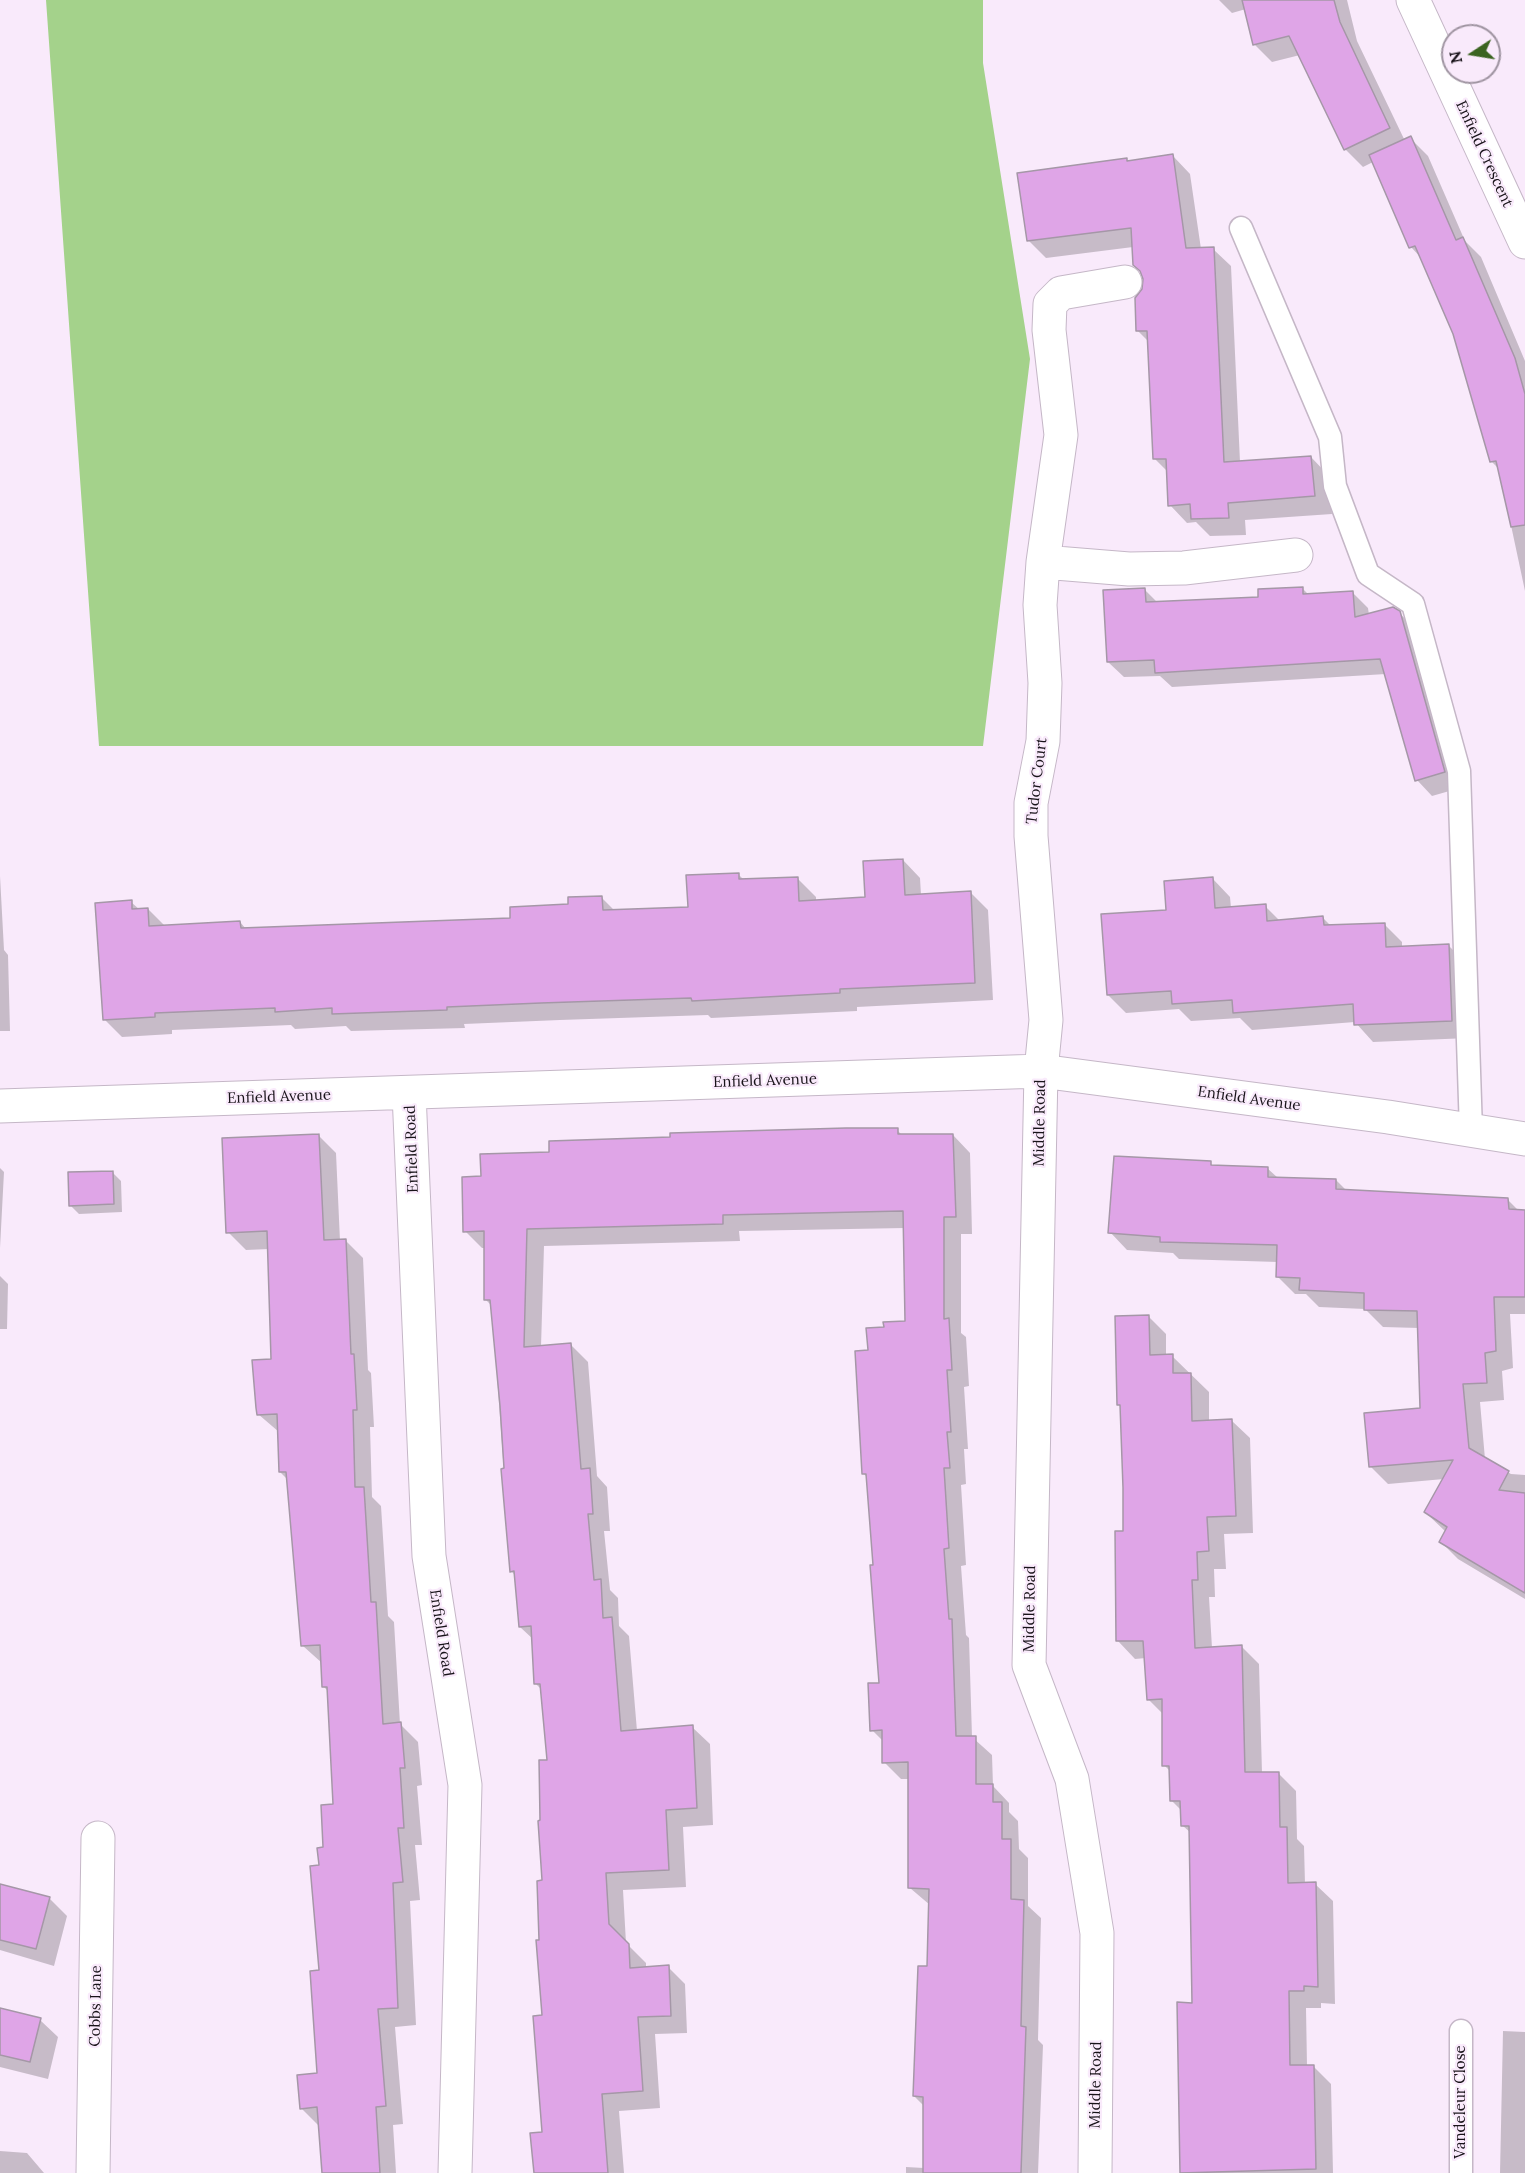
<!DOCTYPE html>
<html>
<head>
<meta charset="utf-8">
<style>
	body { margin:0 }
	#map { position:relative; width:1525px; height:2173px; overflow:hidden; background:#f9eafb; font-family:Lora,serif }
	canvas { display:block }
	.north { position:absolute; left:1441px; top:24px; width:60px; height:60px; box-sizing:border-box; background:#f9eafb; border:2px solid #9f94a1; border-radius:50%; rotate:258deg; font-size:16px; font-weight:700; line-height:24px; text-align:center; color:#181319 }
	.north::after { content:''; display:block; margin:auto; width:21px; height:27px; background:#3b6420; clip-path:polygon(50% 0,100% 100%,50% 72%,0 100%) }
</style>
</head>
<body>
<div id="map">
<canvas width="1525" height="2173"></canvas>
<div class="north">N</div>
</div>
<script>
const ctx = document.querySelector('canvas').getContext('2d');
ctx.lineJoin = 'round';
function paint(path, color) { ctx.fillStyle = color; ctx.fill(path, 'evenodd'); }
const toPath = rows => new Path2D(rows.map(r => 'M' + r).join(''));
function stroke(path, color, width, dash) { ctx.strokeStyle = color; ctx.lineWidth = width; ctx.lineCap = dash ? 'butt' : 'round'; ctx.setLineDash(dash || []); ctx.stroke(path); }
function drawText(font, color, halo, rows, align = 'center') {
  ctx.font = font + ' Lora,serif'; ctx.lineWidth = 4.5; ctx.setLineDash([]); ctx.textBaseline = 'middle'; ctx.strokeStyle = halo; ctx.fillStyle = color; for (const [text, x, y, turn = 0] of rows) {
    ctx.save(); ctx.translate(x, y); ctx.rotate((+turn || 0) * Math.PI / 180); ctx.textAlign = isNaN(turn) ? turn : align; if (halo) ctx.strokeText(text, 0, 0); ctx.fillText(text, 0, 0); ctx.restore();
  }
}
paint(toPath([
	[46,0,983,0,983,63,1030,359,983,746,99,746]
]), '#a4d28b');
paint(toPath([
	[1219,0,1347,0,1357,41,1405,141,1410,138,1428,156,1465,241,1481,257,1525,361,1525,591,1499,469,1492,462,1455,334,1423,260,1411,247,1373,162,1363,167,1345,149,1300,55,1272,62,1254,44,1246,9,1232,13],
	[1173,156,1190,174,1201,249,1213,249,1231,266,1240,462,1311,457,1328,475,1332,514,1245,520,1246,535,1210,536,1196,522,1187,523,1170,505,1168,472,1155,459,1149,342,1138,331,1145,279,1133,247,1046,258,1028,240,1126,159,1129,162],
	[1144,589,1158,603,1260,599,1303,589,1309,595,1353,593,1368,608,1369,615,1399,613,1415,628,1460,788,1432,796,1417,780,1386,674,1172,687,1160,676,1124,677,1108,662],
	[903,860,920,878,921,895,970,892,988,910,993,1000,857,1007,857,1011,711,1018,708,1015,560,1020,464,1024,465,1028,351,1031,346,1026,295,1029,291,1025,172,1030,172,1034,122,1037,104,1019,131,902,140,910,148,909,165,926,240,922,246,929,512,920,601,897,615,911,689,908,738,874,745,881,798,879,816,897,816,901,867,899],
	[0,876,4,950,8,955,10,1031,0,1031],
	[1213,879,1230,897,1231,908,1265,906,1280,921,1323,918,1331,926,1384,924,1402,942,1402,948,1449,946,1467,964,1469,1038,1373,1042,1355,1022,1252,1030,1240,1018,1191,1021,1179,1009,1126,1013,1108,995,1167,911],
	[897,1130,902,1135,953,1135,970,1153,972,1234,961,1234,961,1333,966,1337,969,1386,964,1387,968,1449,964,1449,966,1484,961,1485,966,1565,961,1566,966,1635,969,1638,972,1737,992,1755,993,1786,1009,1803,1009,1812,1018,1821,1019,1849,1028,1858,1028,1906,1041,1918,1038,2040,1043,2045,1038,2173,906,2173,906,2167,924,2168,924,2106,914,2096,928,1968,930,1905,910,1888,910,1779,901,1779,884,1762,884,1742,872,1730,880,1684,868,1478,863,1473,869,1351,885,1329,907,1322,905,1228,739,1231,740,1241,544,1246,541,1347,571,1345,588,1362,597,1476,607,1487,610,1531,604,1531,610,1590,618,1598,619,1626,629,1636,637,1731,692,1727,710,1744,713,1825,683,1827,686,1887,623,1890,626,1943,646,1963,646,1969,668,1967,685,1984,687,2033,655,2034,660,2108,619,2111,624,2173,535,2173,543,2133,541,1941,549,1761,542,1690,536,1684,534,1640,520,1627,516,1576,511,1571,492,1306,485,1299,485,1248,482,1248,465,1231,483,1177,551,1153],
	[318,1135,336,1153,340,1241,345,1240,363,1258,368,1370,371,1373,374,1427,370,1427,372,1497,381,1506,388,1616,394,1622,400,1724,418,1742,422,1785,417,1786,422,1845,415,1845,420,1900,410,1901,416,2025,395,2027,403,2124,393,2125,396,2173,324,2173,319,2126,302,2109,318,2074,321,1867,335,1806,329,1692,324,1687,322,1663,303,1646,288,1480,280,1472,279,1432,258,1414,273,1360,269,1249,246,1250,228,1232],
	[1210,1163,1214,1167,1267,1168,1278,1178,1336,1180,1347,1191,1508,1200,1519,1211,1525,1212,1525,1314,1510,1314,1513,1368,1502,1371,1504,1400,1480,1402,1485,1459,1511,1474,1525,1475,1525,1599,1458,1559,1441,1542,1446,1532,1425,1512,1444,1479,1388,1484,1370,1466,1421,1410,1419,1328,1383,1327,1365,1309,1319,1307,1306,1294,1295,1294,1278,1277,1278,1262,1179,1259,1173,1253,1127,1250,1110,1232],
	[0,1168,4,1172,0,1248],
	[112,1172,121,1181,122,1212,79,1214,70,1205],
	[0,1276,8,1284,7,1329,0,1329],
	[1148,1316,1166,1334,1166,1356,1172,1356,1209,1392,1209,1421,1232,1421,1250,1438,1253,1533,1224,1534,1226,1569,1214,1569,1215,1597,1209,1597,1212,1648,1241,1646,1259,1664,1262,1773,1278,1773,1296,1791,1297,1839,1304,1846,1305,1884,1315,1884,1333,1901,1335,2004,1321,2003,1321,2008,1306,2008,1307,2066,1313,2066,1331,2084,1333,2173,1182,2173,1179,2004,1194,2004,1191,1833,1183,1826,1182,1811,1171,1800,1171,1772,1164,1765,1163,1714,1148,1699,1146,1658,1135,1659,1118,1641,1125,1532,1122,1408,1118,1404],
	[0,1885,49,1898,67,1916,54,1966,0,1950],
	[0,2010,40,2020,58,2037,48,2079,0,2067],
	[1503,2031,1525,2032,1525,2173,1500,2173],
	[0,2151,27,2153,44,2173,0,2173]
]), '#0003');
const building = toPath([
	[1242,0,1334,0,1340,22,1390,128,1344,150,1289,36,1253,45,1242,0],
	[1411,136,1456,240,1463,237,1515,358,1525,394,1525,525,1511,527,1496,461,1490,462,1453,334,1415,246,1409,248,1369,155,1411,136],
	[1173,154,1186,248,1214,247,1224,462,1311,456,1315,496,1228,503,1229,518,1191,519,1190,504,1168,506,1166,459,1153,459,1147,331,1136,331,1135,298,1142,289,1143,279,1140,271,1133,265,1131,228,1027,241,1017,173,1127,158,1127,161,1173,154],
	[1303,587,1303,594,1353,591,1355,617,1393,607,1400,611,1445,772,1415,781,1380,659,1155,673,1154,660,1107,662,1103,590,1145,588,1146,602,1258,597,1258,589,1303,587],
	[903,859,905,895,971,891,975,983,840,989,840,993,692,1001,691,998,541,1003,447,1007,447,1010,332,1014,332,1008,275,1012,275,1008,155,1013,155,1017,103,1020,95,903,132,900,132,909,148,908,149,926,240,921,241,928,510,918,510,907,568,904,568,897,602,896,603,910,688,907,686,875,739,873,739,879,798,877,799,901,865,897,863,861,903,859],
	[1213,877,1215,908,1266,904,1267,921,1323,916,1324,925,1385,923,1386,947,1449,944,1452,1021,1354,1025,1353,1004,1233,1013,1232,1000,1172,1004,1171,991,1107,995,1101,914,1166,910,1164,881,1213,877],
	[846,1128,898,1128,898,1134,953,1134,956,1217,944,1217,944,1319,949,1318,952,1370,947,1370,951,1432,947,1432,950,1468,944,1468,949,1548,944,1549,949,1619,952,1619,956,1736,976,1736,976,1784,993,1784,993,1802,1002,1802,1002,1839,1011,1839,1011,1899,1024,1900,1021,2026,1026,2027,1021,2173,923,2173,923,2097,913,2096,918,1966,927,1966,929,1889,908,1888,908,1762,882,1763,882,1730,870,1731,868,1683,879,1683,870,1565,873,1565,866,1474,862,1474,855,1351,868,1350,866,1328,884,1327,883,1322,905,1321,903,1211,723,1215,723,1224,527,1229,524,1347,571,1343,581,1469,590,1468,593,1514,588,1514,594,1580,601,1579,603,1618,612,1617,621,1731,693,1725,697,1808,666,1810,669,1870,606,1873,609,1924,629,1944,630,1968,669,1965,671,2016,638,2017,643,2091,602,2094,608,2173,534,2173,530,2133,542,2132,533,2016,542,2015,536,1940,539,1940,537,1881,542,1880,538,1821,540,1820,539,1760,547,1760,540,1684,534,1684,531,1626,519,1627,514,1571,510,1572,501,1469,504,1468,500,1406,490,1300,484,1300,484,1231,463,1232,462,1177,481,1176,480,1154,549,1152,549,1141,670,1137,670,1133,846,1128],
	[319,1134,324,1240,346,1239,351,1354,354,1354,357,1410,353,1410,355,1487,364,1487,371,1602,376,1602,383,1724,401,1722,405,1768,400,1768,404,1828,398,1828,403,1882,393,1883,398,2008,378,2009,386,2106,376,2107,380,2173,322,2173,317,2107,300,2109,297,2075,317,2073,310,1971,319,1970,310,1866,319,1865,317,1848,323,1847,321,1805,333,1804,327,1687,322,1687,320,1645,301,1646,286,1472,279,1472,277,1414,257,1415,256,1408,252,1360,271,1359,267,1231,226,1233,222,1138,319,1134],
	[1114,1156,1211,1161,1211,1165,1268,1167,1268,1177,1336,1179,1336,1189,1508,1198,1509,1209,1525,1210,1525,1297,1494,1297,1496,1351,1485,1353,1487,1383,1463,1384,1469,1448,1509,1471,1499,1490,1525,1493,1525,1593,1439,1542,1447,1527,1424,1512,1453,1460,1369,1467,1364,1413,1420,1408,1417,1311,1364,1310,1364,1293,1299,1290,1300,1278,1276,1277,1277,1245,1160,1242,1160,1237,1108,1233,1114,1156],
	[113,1171,114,1204,69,1206,68,1172,113,1171],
	[1149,1315,1150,1355,1173,1354,1173,1373,1191,1373,1192,1421,1232,1419,1236,1516,1207,1517,1209,1551,1197,1552,1198,1580,1192,1580,1195,1648,1242,1645,1245,1772,1279,1772,1280,1827,1287,1827,1288,1883,1316,1882,1318,1987,1304,1986,1304,1991,1289,1991,1290,2065,1314,2065,1316,2169,1180,2173,1177,2002,1192,2003,1189,1826,1181,1826,1180,1801,1170,1801,1169,1766,1162,1766,1162,1699,1147,1700,1143,1641,1116,1641,1115,1531,1123,1531,1123,1488,1120,1405,1117,1405,1115,1316,1149,1315],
	[0,1884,50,1897,36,1949,0,1940,0,1884],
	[0,2008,41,2018,30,2062,0,2055,0,2008]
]);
paint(building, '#dfa5e7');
stroke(building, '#a597a7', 1.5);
const lane = toPath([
	[1241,228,1330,437,1335,486,1368,574,1413,604,1459,771,1471,1131],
	[1461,2173,1461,2031]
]);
const street = toPath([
	[1413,0,1525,242],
	[1043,562,1129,569,1184,568,1296,555],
	[409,1093,429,1556,465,1785,455,2173],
	[0,1106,1041,1071,1388,1117,1525,1139],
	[93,2173,98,1838],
	[1095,2173,1097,1933,1072,1779,1029,1665,1041,1071,1046,1020,1031,836,1031,803,1043,741,1045,683,1040,605,1043,562,1061,435,1049,330,1050,304,1061,293,1125,282]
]);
stroke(lane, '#c5b7c7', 25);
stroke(street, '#c5b7c7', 35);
stroke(lane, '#fff', 22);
stroke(street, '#fff', 33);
drawText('15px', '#181319', '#f9eafb', [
	["Enfield Crescent",1484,154,65],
	["Tudor Court",1037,781,-83],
	["Enfield Avenue",765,1081,-2],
	["Enfield Avenue",279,1097,-2],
	["Enfield Avenue",1249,1099,8],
	["Middle Road",1040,1123,-89],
	["Enfield Road",412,1149,-92],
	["Middle Road",1030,1609,-89],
	["Enfield Road",441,1633,81],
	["Cobbs Lane",96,2006,-89],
	["Middle Road",1096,2085,-89],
	["Vandeleur Close",1461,2102,-90]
]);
</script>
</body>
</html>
